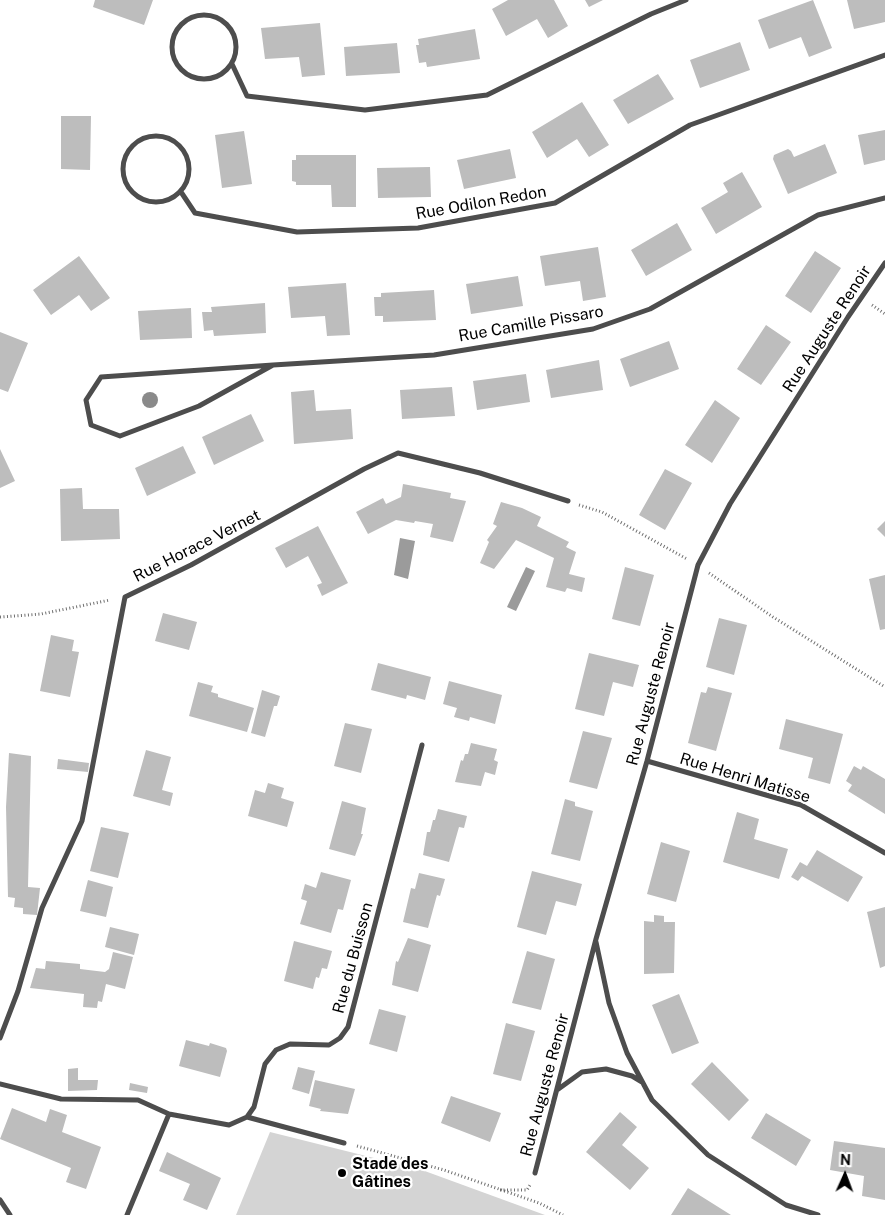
<!DOCTYPE html>
<html>
<head>
<meta charset="utf-8">
<style>
	body { margin:0 }
	#map { position:relative; width:885px; height:1215px; overflow:hidden; background:#fff; font-family:"Public Sans",sans-serif }
	canvas { display:block }
	.north { position:absolute; left:820px; top:1150px; width:50px; height:50px; -webkit-text-stroke:4px #fff; paint-order:stroke; rotate:2deg; font-size:14px; font-weight:700; line-height:20px; text-align:center; color:#000 }
	.north::after { content:''; display:block; margin:auto; width:18px; height:22px; background:#000; clip-path:polygon(50% 0,100% 100%,50% 72%,0 100%) }
</style>
</head>
<body>
<div id="map">
<canvas width="885" height="1215"></canvas>
<div class="north">N</div>
</div>
<script>
const ctx = document.querySelector('canvas').getContext('2d');
ctx.lineJoin = 'round';
function paint(path, color) { ctx.fillStyle = color; ctx.fill(path, 'evenodd'); }
const toPath = rows => new Path2D(rows.map(r => 'M' + r).join(''));
function stroke(path, color, width, dash) { ctx.strokeStyle = color; ctx.lineWidth = width; ctx.lineCap = dash ? 'butt' : 'round'; ctx.setLineDash(dash || []); ctx.stroke(path); }
function drawText(font, color, halo, rows, align = 'center') {
  ctx.font = font + ' "Public Sans",sans-serif'; ctx.lineWidth = 4.5; ctx.setLineDash([]); ctx.textBaseline = 'middle'; ctx.strokeStyle = halo; ctx.fillStyle = color; for (const [text, x, y, turn = 0] of rows) {
    ctx.save(); ctx.translate(x, y); ctx.rotate((+turn || 0) * Math.PI / 180); ctx.textAlign = isNaN(turn) ? turn : align; if (halo) ctx.strokeText(text, 0, 0); ctx.fillText(text, 0, 0); ctx.restore();
  }
}
paint(toPath([
	[270,1132,422,1170,545,1215,236,1215]
]), '#d4d4d4');
paint(toPath([
	[400,538,415,541,408,579,394,575],
	[526,567,535,571,516,611,507,607]
]), '#9b9b9b');
paint(toPath([
	[95,0,153,0,144,25,93,7],
	[508,0,554,0,568,26,548,38,537,19,506,36,492,9],
	[585,0,603,0,589,7],
	[813,0,832,48,809,57,801,37,769,49,758,20],
	[847,0,885,0,885,22,854,29],
	[320,23,325,75,302,77,299,57,265,59,261,28],
	[475,29,480,59,427,67,426,62,419,63,416,45,419,45,418,39],
	[740,42,750,70,700,88,690,60],
	[397,43,400,73,346,76,344,47],
	[658,74,674,99,628,124,613,100],
	[582,102,609,145,589,157,577,139,547,158,532,132],
	[61,116,91,116,90,170,61,169],
	[885,130,885,160,864,165,858,135],
	[244,131,252,184,222,188,215,135],
	[825,144,837,173,788,194,773,159,774,155,788,149,791,151,794,157],
	[510,149,516,178,464,189,457,160],
	[296,155,356,155,356,207,332,207,331,185,296,185,296,182,292,181,292,160,296,160],
	[430,167,431,197,378,198,377,168],
	[742,172,762,207,716,234,701,208,728,192,723,183],
	[677,223,692,250,646,276,631,250],
	[598,247,606,297,583,301,580,281,545,286,540,256],
	[815,251,841,268,811,313,785,296],
	[79,256,110,298,91,311,79,295,51,315,33,290],
	[518,276,523,306,471,314,466,284],
	[346,283,350,335,327,336,325,316,291,318,288,287],
	[434,290,436,320,383,322,383,316,375,316,374,297,381,297,381,293],
	[265,303,266,333,214,336,213,330,204,331,202,312,212,312,211,307],
	[191,308,192,338,140,340,138,311],
	[766,325,791,342,761,385,737,369],
	[0,332,28,343,8,392,0,389],
	[669,341,679,369,630,387,620,359],
	[599,360,603,390,551,398,546,370],
	[526,374,530,402,477,410,473,381],
	[452,387,455,416,402,419,400,390],
	[314,390,316,411,351,409,353,439,294,444,291,392],
	[715,400,740,418,712,463,685,445],
	[251,414,264,441,214,465,202,437],
	[183,446,196,473,147,496,135,468],
	[0,449,15,481,0,488],
	[665,469,692,483,665,530,639,515],
	[403,484,451,493,450,498,466,501,453,542,430,537,433,524,415,521,414,523,396,520,368,534,356,512,383,498,386,504,401,497],
	[82,488,83,509,119,509,120,539,61,541,60,489],
	[501,502,522,508,541,517,537,526,569,542,566,547,576,552,569,574,585,578,582,592,567,588,565,592,546,587,554,558,516,540,494,569,480,563,489,542,487,540,497,526,493,524],
	[885,521,885,537,877,529],
	[318,526,348,583,322,596,317,585,322,583,308,556,286,568,275,548],
	[625,567,654,575,640,626,612,619],
	[885,575,885,629,880,630,869,579],
	[163,613,197,622,189,650,155,641],
	[719,618,747,625,734,675,706,667],
	[51,635,74,640,72,651,79,652,70,697,40,691],
	[589,653,639,665,633,687,613,682,604,716,575,709],
	[378,663,431,677,425,700,407,695,406,699,371,690],
	[449,681,502,695,495,724,470,717,469,721,454,717,457,708,443,704],
	[198,682,213,686,211,692,218,694,218,697,254,708,247,732,189,716],
	[708,687,732,693,716,751,688,743,701,692,706,693],
	[262,690,280,696,277,706,274,706,265,737,251,733],
	[786,719,843,734,830,784,808,778,813,758,779,749],
	[345,723,372,729,361,773,334,766],
	[583,731,612,738,597,789,569,782],
	[471,743,497,749,494,760,498,762,495,775,485,772,481,786,455,782,461,760,463,761,465,754,468,754],
	[146,750,171,757,162,790,173,793,170,806,133,796],
	[9,753,31,756,28,887,40,888,37,915,23,914,23,908,14,907,15,898,8,897,6,807],
	[58,759,89,763,88,772,57,769],
	[854,766,861,770,863,766,885,779,885,814,848,791,852,785,846,781],
	[268,783,284,788,281,798,294,802,287,827,248,816,255,790,265,793],
	[565,799,575,802,575,806,593,811,580,861,551,854],
	[342,801,366,808,361,834,363,834,355,856,329,849],
	[438,809,467,816,464,828,459,827,449,862,423,855,427,832,430,832,433,820,435,820],
	[737,812,759,819,754,839,788,849,779,879,723,862],
	[101,827,129,833,118,878,90,871],
	[661,842,690,851,676,902,647,894],
	[817,850,863,877,848,902,802,876,798,881,791,877,800,862,807,866],
	[532,871,582,884,576,906,556,901,546,935,517,927],
	[321,872,351,880,343,910,338,909,331,933,300,924,307,901,301,899,305,884,316,888],
	[419,873,445,879,440,896,437,895,428,928,403,922,411,888,415,889],
	[88,880,113,887,106,917,80,911],
	[885,907,885,966,880,968,867,912],
	[654,915,664,916,664,922,675,922,674,973,644,974,644,921,654,922],
	[110,927,139,934,134,955,105,947],
	[408,938,431,945,418,992,392,985,396,961,398,962],
	[294,941,332,951,327,969,322,968,319,978,316,977,313,989,284,981],
	[527,951,555,959,541,1010,512,1003],
	[113,952,133,957,125,989,106,984,102,1002,98,1001,97,1008,83,1007,84,994,30,988,36,968,45,969,46,961,80,964,80,969,105,972,109,969],
	[679,994,699,1043,672,1054,652,1005],
	[379,1009,406,1016,397,1052,369,1044],
	[506,1023,535,1031,521,1081,493,1074],
	[186,1040,209,1046,210,1043,226,1048,227,1051,220,1077,179,1066],
	[712,1062,749,1100,729,1121,691,1084],
	[298,1067,315,1071,309,1094,292,1089],
	[78,1068,78,1080,98,1080,97,1090,68,1091,68,1069],
	[315,1080,355,1089,348,1114,320,1111,321,1109,309,1106],
	[130,1083,148,1087,147,1093,129,1090],
	[451,1096,501,1113,490,1142,441,1123],
	[12,1108,46,1122,50,1109,67,1115,62,1132,101,1147,86,1189,66,1182,71,1168,0,1139],
	[620,1112,637,1127,622,1145,649,1168,630,1190,586,1152],
	[766,1113,811,1140,796,1166,751,1138],
	[834,1141,885,1148,885,1200,862,1196,864,1176,830,1170],
	[167,1152,221,1178,207,1210,183,1200,190,1184,159,1171],
	[688,1188,731,1215,671,1215]
]), '#bdbdbd');
stroke(toPath([
	[872,305,885,314],
	[579,505,602,512,687,559],
	[709,573,773,617,885,687],
	[0,617,41,614,110,600],
	[357,1146,444,1170,539,1203,563,1215],
	[500,1190,527,1190,530,1185]
]), '#6f6f6f', 3, [1, 2.5]);
stroke(toPath([
	'172 47a32 32 0 1 1 64 0a32 32 0 1 1-64 0Z',
	[232,64,247,96,365,110,487,95,651,14,686,0],
	'123 169a33 33 0 1 1 66 0a33 33 0 1 1-66 0Z',
	[181,192,195,213,297,232,418,228,555,203,690,125,885,55],
	[273,365,199,406,120,436,91,425,86,400,101,377,273,365,434,355,593,329,650,309,818,215,885,198],
	[647,761,801,805,885,853],
	[596,942,609,1003,627,1053,652,1100,708,1155,786,1205,818,1215],
	[0,1038,18,991,42,908,82,821,125,597,191,565,364,469,398,453,480,473,568,501],
	[0,1084,61,1099,138,1100,169,1114,229,1125,247,1117,344,1143],
	[557,1090,582,1072,606,1069,632,1076,642,1082],
	[247,1117,254,1107,265,1064,276,1050,290,1044,329,1045,340,1038,348,1027,422,745],
	[535,1173,596,939,647,761,698,565,730,504,848,317,885,263],
	[0,1200,10,1215],
	[127,1215,169,1114]
]), '#4d4d4d', 5);
ctx.fillStyle = '#8a8a8a';
for (const [x, y] of [
	[150,400]
]) { ctx.beginPath(); ctx.arc(x, y, 8, 0, 2 * Math.PI); ctx.fill(); }
for (const [x, y, r, color] of [
	[342,1173,5,"#000"]
]) { const dot = new Path2D(); dot.arc(x, y, r, 0, 2 * Math.PI); ctx.fillStyle = color; ctx.fill(dot); stroke(dot, '#fff', 2); }
drawText('16px', '#000', '#fff', [
	["Rue Odilon Redon",481,203,-10],
	["Rue Camille Pissaro",531,324,-10],
	["Rue Auguste Renoir",827,329,-57],
	["Rue Horace Vernet",197,546,-27],
	["Rue Auguste Renoir",651,694,-75],
	["Rue Henri Matisse",745,778,17],
	["Rue du Buisson",353,958,-75],
	["Rue Auguste Renoir",545,1085,-75]
]);
drawText('bold 16px', '#000', '#fff', [
	["Stade des",352,1164],
	["Gâtines",352,1182]
], 'left');
</script>
</body>
</html>
